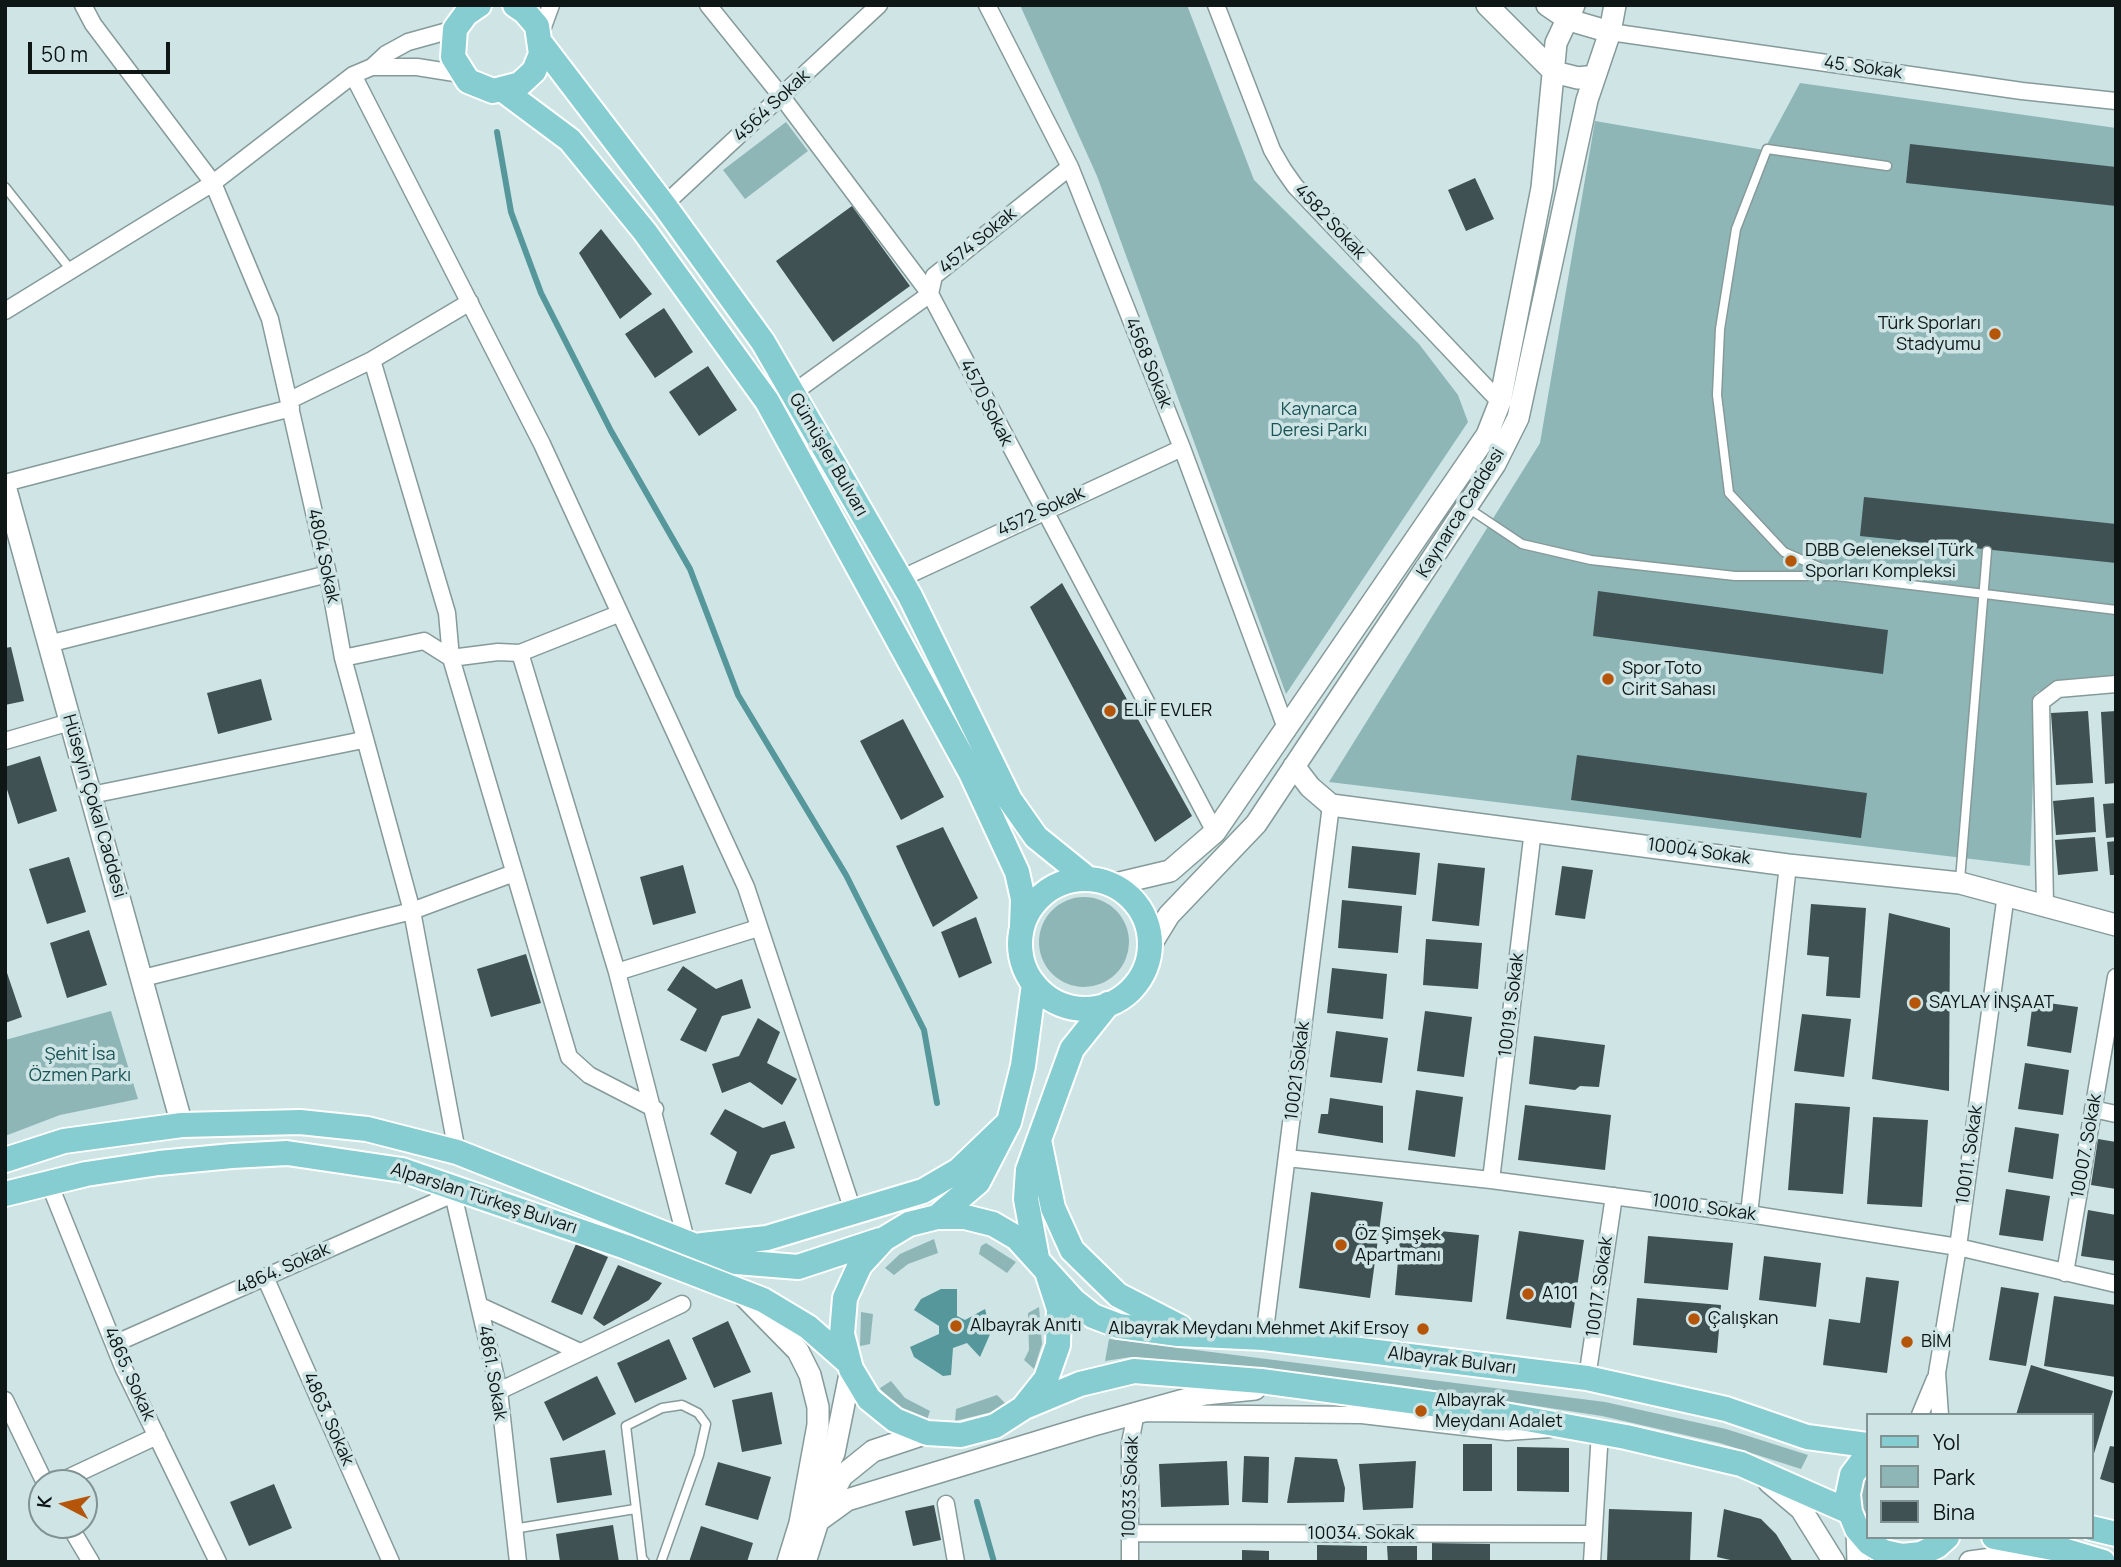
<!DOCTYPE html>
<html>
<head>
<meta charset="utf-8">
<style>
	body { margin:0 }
	#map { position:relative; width:2121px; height:1567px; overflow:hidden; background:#cee4e5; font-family:Manrope,sans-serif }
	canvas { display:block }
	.frame { position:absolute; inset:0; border:7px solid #0e1616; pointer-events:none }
	.legend { position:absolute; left:1866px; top:1413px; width:228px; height:126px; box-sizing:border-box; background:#cee4e5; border:2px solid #819292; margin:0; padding:9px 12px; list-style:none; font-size:21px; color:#0e1616 }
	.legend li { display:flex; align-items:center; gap:14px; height:35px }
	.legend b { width:35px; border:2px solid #819292 }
	.north { position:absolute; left:28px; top:1469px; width:70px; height:70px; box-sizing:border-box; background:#cee4e5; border:2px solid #819292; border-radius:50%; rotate:277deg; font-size:19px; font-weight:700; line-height:28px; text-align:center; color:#0e1616 }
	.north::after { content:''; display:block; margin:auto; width:24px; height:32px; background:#b4550a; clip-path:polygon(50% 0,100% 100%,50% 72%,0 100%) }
	.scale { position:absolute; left:28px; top:42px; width:142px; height:32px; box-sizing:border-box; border:4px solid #0e1616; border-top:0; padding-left:9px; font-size:21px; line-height:24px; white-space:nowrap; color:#0e1616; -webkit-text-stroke:5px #cee4e5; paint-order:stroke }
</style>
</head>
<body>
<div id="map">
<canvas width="2121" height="1567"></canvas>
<div class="frame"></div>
<ul class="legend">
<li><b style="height:9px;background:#85cdd0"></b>Yol</li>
<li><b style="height:19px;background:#8fb6b7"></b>Park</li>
<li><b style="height:19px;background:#3f5152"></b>Bina</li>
</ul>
<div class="north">K</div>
<div class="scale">50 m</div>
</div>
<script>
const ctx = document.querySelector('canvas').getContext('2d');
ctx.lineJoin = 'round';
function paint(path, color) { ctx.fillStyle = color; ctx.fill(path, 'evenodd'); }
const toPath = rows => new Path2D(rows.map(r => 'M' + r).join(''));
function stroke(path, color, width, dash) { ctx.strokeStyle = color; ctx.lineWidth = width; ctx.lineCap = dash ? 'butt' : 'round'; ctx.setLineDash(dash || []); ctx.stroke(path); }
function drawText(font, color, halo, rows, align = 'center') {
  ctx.font = font + ' Manrope,sans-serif'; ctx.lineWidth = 7; ctx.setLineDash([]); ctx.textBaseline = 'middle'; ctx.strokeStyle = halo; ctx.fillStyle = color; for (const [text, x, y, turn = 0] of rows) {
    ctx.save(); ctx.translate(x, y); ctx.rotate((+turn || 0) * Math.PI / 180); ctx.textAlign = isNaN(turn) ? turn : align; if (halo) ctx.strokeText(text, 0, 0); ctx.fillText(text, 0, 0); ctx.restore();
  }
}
paint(toPath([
	[1020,5,1187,5,1254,180,1419,344,1458,395,1468,422,1286,694,1097,176],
	[1800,83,2116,128,2116,680,2059,682,2036,693,2030,866,1329,782,1540,443,1595,121,1764,150],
	[786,122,808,151,745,199,723,170],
	'1039 942a45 45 0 1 1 90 0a45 45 0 1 1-90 0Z',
	[111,1011,138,1099,60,1115,5,1136,5,1040],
	[934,1239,938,1253,908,1264,894,1275,885,1268,900,1254],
	[986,1243,1016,1262,1007,1273,979,1254,981,1246],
	[1039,1307,1042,1344,1034,1369,1024,1360,1029,1350,1028,1313],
	[861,1312,873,1314,870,1344,860,1346],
	[1109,1339,1605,1402,1726,1429,1808,1455,1801,1469,1720,1443,1602,1416,1393,1384,1131,1357,1105,1361],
	[891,1381,905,1398,930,1411,927,1420,905,1411,881,1390,880,1388],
	[997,1395,1005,1403,992,1412,955,1421,956,1409],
	[1867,1475,1867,1521,1860,1503,1861,1489]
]), '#8fb6b7');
paint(toPath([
	[941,1289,957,1289,957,1316,965,1320,985,1309,991,1332,980,1357,967,1343,953,1348,951,1375,943,1376,914,1357,910,1347,939,1334,939,1326,914,1310,921,1299]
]), '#55979a');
stroke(toPath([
	[497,132,511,212,541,293,611,431,690,569,738,695,846,875,924,1030,937,1103],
	[977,1502,994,1562]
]), '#55979a', 6);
paint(toPath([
	[1910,144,2116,167,2116,206,1906,183],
	[1475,178,1494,219,1466,231,1448,190],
	[852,206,910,286,833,342,776,261],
	[601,229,652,294,620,319,579,253],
	[664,308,693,352,655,378,625,334],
	[708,366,737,410,699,436,669,392],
	[1864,497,2116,524,2116,563,1860,536],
	[1062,583,1192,816,1155,842,1030,607],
	[1598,591,1888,630,1883,674,1593,636],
	[11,647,24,701,5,705,5,648],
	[261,679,272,720,218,734,207,693],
	[2088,711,2093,783,2056,785,2051,713],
	[2116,711,2116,783,2105,784,2101,712],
	[903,719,944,797,901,820,860,741],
	[1577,755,1867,793,1861,838,1571,800],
	[40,756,57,811,18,824,5,783,5,767],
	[2094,797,2096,832,2056,835,2053,801],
	[2116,803,2116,837,2106,838,2103,804],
	[943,827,978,898,933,927,896,846],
	[2095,837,2098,871,2058,875,2055,840],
	[2116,841,2116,875,2110,875,2107,842],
	[1352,846,1420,853,1416,895,1348,888],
	[69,857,86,912,47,924,29,869],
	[1438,863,1485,868,1479,926,1432,921],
	[683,865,696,913,653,925,640,877],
	[1562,866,1593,870,1585,919,1555,915],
	[1342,900,1402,906,1398,953,1338,948],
	[1811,904,1866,908,1860,998,1826,996,1829,957,1807,955],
	[1889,913,1950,928,1949,1091,1872,1079],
	[976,917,992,963,959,978,941,932],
	[89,930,107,985,67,998,50,943],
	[1426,939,1482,943,1478,989,1423,985],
	[526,954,541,1003,491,1017,477,969],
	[683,966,716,989,742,979,751,1008,722,1016,706,1052,680,1040,697,1009,667,990],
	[5,967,22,1017,5,1023],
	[1332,968,1387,974,1383,1019,1327,1013],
	[2033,1001,2078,1007,2071,1053,2027,1046],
	[1425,1011,1472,1017,1464,1077,1417,1071],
	[1802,1014,1851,1019,1844,1077,1794,1071],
	[758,1018,780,1032,767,1063,797,1079,782,1105,750,1082,722,1093,712,1064,739,1056],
	[1336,1031,1388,1038,1382,1083,1330,1077],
	[1534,1036,1605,1045,1599,1087,1580,1086,1575,1090,1529,1084],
	[2025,1063,2069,1070,2063,1115,2018,1109],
	[1416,1090,1463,1097,1455,1157,1408,1150],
	[1330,1098,1383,1106,1383,1143,1318,1133,1321,1114,1328,1114],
	[1795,1103,1850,1107,1843,1194,1788,1190],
	[1525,1105,1611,1115,1605,1170,1518,1160],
	[725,1109,763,1128,785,1121,795,1148,771,1155,751,1194,725,1184,737,1152,710,1134],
	[1873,1117,1928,1120,1922,1207,1867,1204],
	[2015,1127,2059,1134,2053,1179,2008,1172],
	[2098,1139,2116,1142,2116,1189,2091,1185],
	[2006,1189,2050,1196,2043,1241,1999,1235],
	[1311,1192,1383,1202,1370,1298,1299,1288],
	[2088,1210,2116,1215,2116,1261,2081,1256],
	[1401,1227,1479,1235,1472,1302,1395,1295],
	[1519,1231,1584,1240,1571,1328,1506,1319],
	[1648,1236,1733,1243,1728,1290,1644,1283],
	[576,1244,608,1257,582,1315,551,1302],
	[1764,1256,1821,1263,1816,1307,1759,1300],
	[618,1265,662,1283,649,1300,604,1326,593,1318],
	[1866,1277,1899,1281,1887,1373,1823,1365,1829,1319,1860,1323],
	[2001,1287,2039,1293,2026,1366,1989,1360],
	[2054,1296,2116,1305,2116,1377,2044,1366],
	[1637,1298,1721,1305,1717,1353,1633,1345],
	[728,1321,751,1372,714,1388,692,1338],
	[669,1339,687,1379,635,1403,617,1363],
	[2031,1365,2113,1391,2092,1460,2091,1415,2016,1415],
	[597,1376,616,1414,563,1441,544,1402],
	[772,1392,782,1444,742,1452,732,1400],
	[1463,1444,1492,1444,1492,1491,1463,1491],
	[2110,1446,2116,1447,2116,1484,2100,1479],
	[1517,1447,1569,1448,1569,1492,1517,1491],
	[605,1450,612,1495,557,1503,550,1458],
	[1244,1456,1269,1457,1268,1503,1242,1502],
	[1295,1457,1337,1459,1345,1488,1344,1502,1287,1503],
	[1227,1461,1229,1505,1161,1507,1159,1464],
	[1416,1461,1413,1508,1363,1510,1359,1464],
	[718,1462,771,1477,758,1520,705,1505],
	[274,1484,292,1528,249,1546,230,1502],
	[934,1505,941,1540,913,1546,905,1511],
	[1609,1509,1692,1512,1690,1562,1607,1562],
	[1724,1509,1761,1519,1776,1534,1793,1562,1739,1562,1717,1557],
	[613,1525,619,1562,560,1562,556,1534],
	[701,1526,753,1543,747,1562,689,1562],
	[1432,1543,1490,1544,1490,1562,1432,1562],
	[1317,1545,1367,1546,1367,1562,1317,1562],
	[1387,1546,1417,1546,1417,1562,1388,1562],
	[1242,1550,1269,1551,1269,1562,1242,1562]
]), '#3f5152');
const lane = toPath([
	[5,187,71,270],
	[1468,508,1522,544,1591,560,1735,576,1837,576,2116,610],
	[1835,574,1784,552,1729,493,1717,395,1720,329,1736,229,1767,149,1887,166],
	[1960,880,1987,551],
	[513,1529,635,1509],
	[645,1562,642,1558,626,1426,662,1408,682,1405,698,1413,706,1424,699,1455,661,1562]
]);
const street = toPath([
	[83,5,93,24,213,183,270,319,328,574,343,658,412,911,457,1152],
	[708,5,782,97,930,294,1215,832],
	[987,5,1070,167,1182,448,1287,731],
	[1216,5,1272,150,1283,169,1295,186,1500,402],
	[1610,32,2022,91,2116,101],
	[540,35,551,5],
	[372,67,417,67,461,74],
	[353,75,542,444,746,887,854,1214],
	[664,205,879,5],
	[5,311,213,183,353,75,372,67,386,54,408,42,455,29],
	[372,360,447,613,451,658,569,1057,589,1075,655,1109],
	[793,393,930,294,934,276,1070,167],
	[290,400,372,360,470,302],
	[5,483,291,408],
	[900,579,1182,448],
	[48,644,328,574],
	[520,653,618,614],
	[343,658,424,641,451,658,498,652,520,653,617,972,686,1240],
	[5,741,70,722],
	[91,795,363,740],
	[2045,904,2041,702,2058,689,2116,684],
	[617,972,758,928],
	[143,978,412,911,514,873],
	[2093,1109,2116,1114],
	[1287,1158,1491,1180,1749,1214,1958,1247,2116,1284],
	[1491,1180,1533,830],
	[49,1183,123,1367,218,1562],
	[455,1186,453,1194,499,1391,518,1562],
	[1749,1214,1788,865],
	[2065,1273,2116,977],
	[265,1277,391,1562],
	[480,1306,580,1352],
	[1264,1338,1331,805],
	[114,1344,453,1194],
	[1587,1378,1614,1196],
	[499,1391,682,1304],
	[5,1400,45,1483],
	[1920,1415,1935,1379],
	[1940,1415,1937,1373,1958,1247,2006,894],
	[57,1483,157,1436],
	[946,1504,956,1562],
	[69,1525,91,1562],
	[1129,1533,1593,1534],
	[1130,1562,1130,1443,1136,1413,1362,1415,1507,1432,1550,1429],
	[1592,1562,1600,1431]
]);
const secondary = toPath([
	[1487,5,1554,72,1578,78,1595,76],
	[1547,5,1569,20,1610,32],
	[5,486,182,1125],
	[1294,766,1310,787,1331,805,1788,865,1960,883,2116,925],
	[1111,885,1170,871,1215,832,1487,435,1500,402,1542,188,1556,43,1574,5],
	[1150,946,1169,915,1256,824,1495,464,1518,418,1587,100,1610,32,1615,5],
	[745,1297,798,1351,810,1375,818,1407,818,1425,800,1523,788,1562],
	[1769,1482,1801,1509,1834,1562],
	[811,1501,834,1453,851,1369],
	[818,1521,847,1500,1090,1426,1205,1394,1255,1389],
	[1857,1529,1858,1562],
	[805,1562,818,1521,842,1476,873,1451,927,1433],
	[1970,1562,2051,1551]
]);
const primary = toPath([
	[479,5,466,14,455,29,453,57,468,81,493,91,520,84,534,71,541,54,537,26,525,12,515,5],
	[542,45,664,205,763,342,910,596,1010,800,1036,837,1088,879],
	[503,90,570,140,645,232,767,401,971,773,1017,872,1023,899,1022,927],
	'1020 944a65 65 0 1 1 130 0a65 65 0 1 1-130 0Z',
	[1039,1140,1053,1208,1072,1250,1118,1295,1180,1327],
	[5,1160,64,1141,182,1125,300,1122,367,1129,457,1152,736,1262,798,1267,880,1240],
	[5,1194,86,1174,159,1163,232,1156,287,1153,402,1170,626,1247,763,1300,808,1327,849,1363],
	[937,1217,978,1182,1009,1122,1023,1066,1034,984],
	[702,1245,767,1238,923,1191,959,1170,1009,1122],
	[1037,1258,1026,1199,1028,1170,1072,1049,1108,1004],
	[1048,1275,1059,1309,1058,1345,1046,1379,1023,1408,995,1426,961,1435,927,1433,895,1420,869,1399,851,1369,842,1334,845,1298,860,1265,884,1239,909,1224,937,1217,965,1217,993,1224,1017,1238,1074,1301,1093,1316,1119,1326,1178,1334,1264,1338,1587,1378,1726,1409,1807,1437,1867,1445],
	[1027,1406,1080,1384,1134,1371,1261,1381,1477,1410,1626,1437,1741,1464,1850,1512],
	[1867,1455,1852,1475,1848,1494,1850,1512,1857,1529,1869,1543,1884,1552,1902,1556,1921,1554,1937,1546,1947,1537],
	[2091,1528,2116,1534],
	[1994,1537,2063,1550,2103,1562]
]);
stroke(lane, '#869a9a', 11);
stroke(street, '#869a9a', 19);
stroke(secondary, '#869a9a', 24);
stroke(primary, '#fff', 28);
stroke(lane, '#fff', 8);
stroke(street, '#fff', 16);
stroke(secondary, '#fff', 21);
stroke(primary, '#85cdd0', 24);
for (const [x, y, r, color] of [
	[1995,334,7,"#b4550a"],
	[1791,561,7,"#b4550a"],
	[1608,679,7,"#b4550a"],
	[1110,711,7,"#b4550a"],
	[1915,1003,7,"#b4550a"],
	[1341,1245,7,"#b4550a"],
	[1528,1294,7,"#b4550a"],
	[1694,1319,7,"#b4550a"],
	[956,1326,7,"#b4550a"],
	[1423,1329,7,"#b4550a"],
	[1907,1342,7,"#b4550a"],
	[1421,1411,7,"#b4550a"]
]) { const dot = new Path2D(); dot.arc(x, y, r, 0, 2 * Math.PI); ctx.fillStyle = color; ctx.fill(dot); stroke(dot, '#cee4e5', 2.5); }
drawText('18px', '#0e1616', '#cee4e5', [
	["45. Sokak",1863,68,8],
	["4564 Sokak",772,106,-43],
	["4582 Sokak",1330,222,47],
	["4574 Sokak",978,241,-39],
	["4568 Sokak",1148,363,68],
	["4570 Sokak",986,403,63],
	["Gümüşler Bulvarı",828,455,60],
	["4572 Sokak",1041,512,-25],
	["Kaynarca Caddesi",1461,513,-58],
	["4804 Sokak",323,556,78],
	["Hüseyin Çokal Caddesi",94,806,74],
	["10004 Sokak",1699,852,8],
	["10019. Sokak",1512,1005,-83],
	["10021 Sokak",1298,1071,-83],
	["10007. Sokak",2087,1146,-80],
	["10011. Sokak",1970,1155,-82],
	["Alparslan Türkeş Bulvarı",484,1199,18],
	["10010. Sokak",1704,1208,8],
	["4864. Sokak",283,1269,-24],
	["10017. Sokak",1600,1287,-82],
	["Albayrak Bulvarı",1452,1361,7],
	["4861. Sokak",492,1373,80],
	["4865. Sokak",129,1374,66],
	["4863. Sokak",328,1419,66],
	["10033 Sokak",1131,1487,-88],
	["10034. Sokak",1361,1534]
]);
drawText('18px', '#0e1616', '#cee4e5', [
	["Türk Sporları",1981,324,"right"],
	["Stadyumu",1981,345,"right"],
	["DBB Geleneksel Türk",1805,551],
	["Sporları Kompleksi",1805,572],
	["Spor Toto",1622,669],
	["Cirit Sahası",1622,690],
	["ELİF EVLER",1124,711],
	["SAYLAY İNŞAAT",1929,1003],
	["Öz Şimşek",1355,1235],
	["Apartmanı",1355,1256],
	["A101",1542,1294],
	["Çalışkan",1708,1319],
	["Albayrak Anıtı",970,1326],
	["Albayrak Meydanı Mehmet Akif Ersoy",1409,1329,"right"],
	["BİM",1921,1342],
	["Albayrak",1435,1401],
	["Meydanı Adalet",1435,1422]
], 'left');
drawText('18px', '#195355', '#cee4e5', [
	["Kaynarca",1319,410],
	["Deresi Parkı",1319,431],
	["Şehit İsa",80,1055],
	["Özmen Parkı",80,1076]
]);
</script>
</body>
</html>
